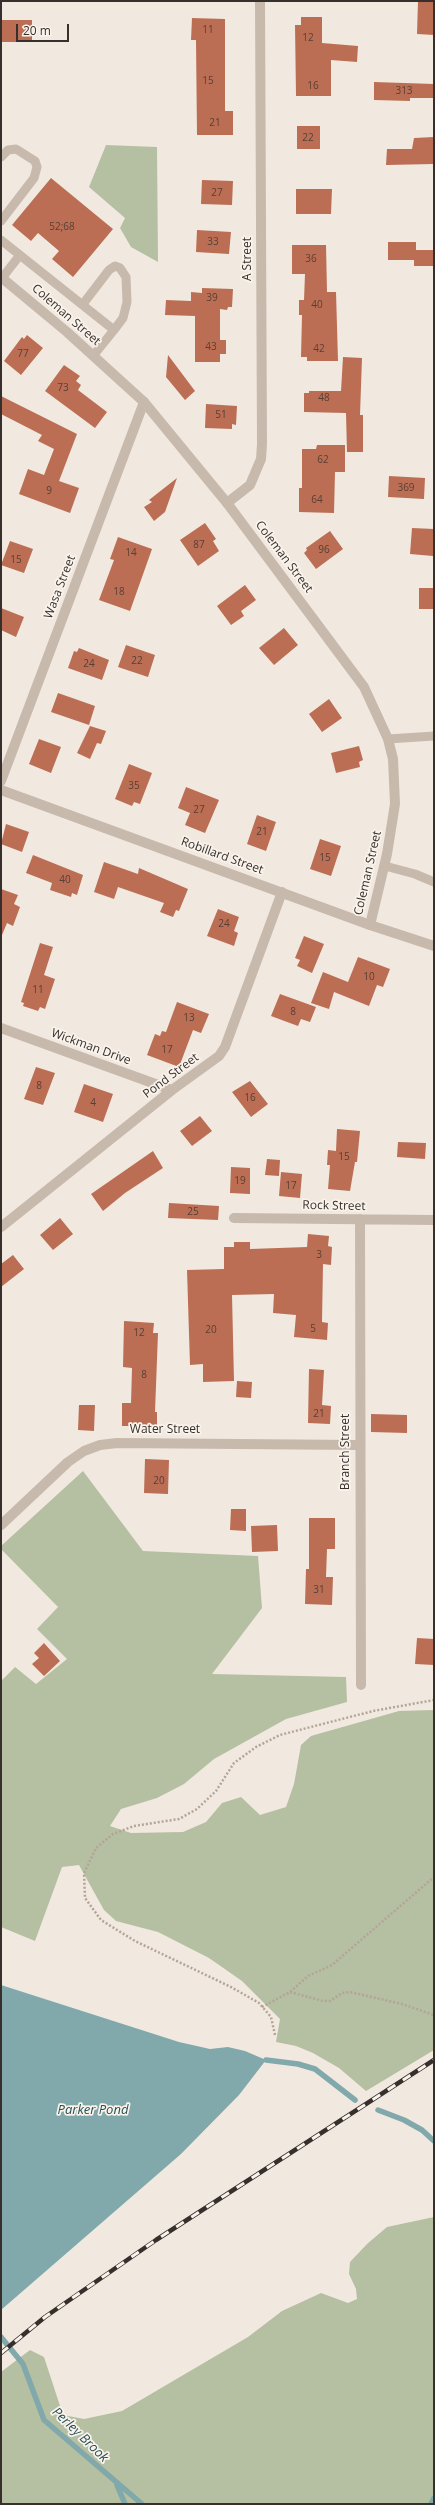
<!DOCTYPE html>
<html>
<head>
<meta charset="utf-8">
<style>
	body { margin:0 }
	#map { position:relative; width:435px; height:2505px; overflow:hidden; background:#f1e9e0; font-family:"Open Sans",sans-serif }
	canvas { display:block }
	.frame { position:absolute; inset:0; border:2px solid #372f2b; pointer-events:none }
	.scale { position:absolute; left:16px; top:24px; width:53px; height:18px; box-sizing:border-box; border:2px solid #372f2b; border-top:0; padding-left:5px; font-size:12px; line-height:14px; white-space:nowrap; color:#372f2b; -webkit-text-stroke:3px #f9f3ec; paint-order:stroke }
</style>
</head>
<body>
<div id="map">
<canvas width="435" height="2505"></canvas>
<div class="frame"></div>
<div class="scale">20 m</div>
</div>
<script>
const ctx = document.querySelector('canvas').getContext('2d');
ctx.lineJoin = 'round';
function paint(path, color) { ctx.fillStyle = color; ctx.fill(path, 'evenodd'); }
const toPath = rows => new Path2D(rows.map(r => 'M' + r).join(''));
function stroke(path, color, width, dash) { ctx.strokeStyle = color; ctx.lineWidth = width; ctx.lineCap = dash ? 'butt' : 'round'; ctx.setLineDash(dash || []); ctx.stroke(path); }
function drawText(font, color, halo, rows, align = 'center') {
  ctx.font = font + ' "Open Sans",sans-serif'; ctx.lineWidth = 3.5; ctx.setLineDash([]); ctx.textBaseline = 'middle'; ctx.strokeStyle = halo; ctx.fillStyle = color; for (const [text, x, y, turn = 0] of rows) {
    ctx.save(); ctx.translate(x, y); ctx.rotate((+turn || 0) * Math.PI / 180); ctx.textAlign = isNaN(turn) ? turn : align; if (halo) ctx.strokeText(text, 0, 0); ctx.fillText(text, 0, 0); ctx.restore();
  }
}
paint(toPath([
	[106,145,157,147,158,262,131,247,120,228,125,218,89,187],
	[83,1471,143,1551,258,1556,262,1608,212,1674,346,1677,347,1702,286,1719,214,1759,184,1784,157,1798,121,1809,110,1826,131,1833,183,1832,206,1822,222,1803,241,1797,260,1815,286,1807,294,1784,301,1745,311,1736,399,1711,434,1710,434,2050,366,2091,339,2068,313,2053,296,2046,276,2042,280,2019,242,1981,209,1958,158,1932,116,1921,104,1910,79,1865,62,1867,35,1941,1,1927,1,1681,15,1667,36,1684,67,1659,37,1629,58,1607,1,1549,1,1546],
	[434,2217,434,2504,1,2504,1,2372,30,2350,44,2357,63,2415,84,2419,122,2411,248,2337,282,2311,321,2293,348,2303,357,2299,356,2289,349,2274,350,2262,367,2244,387,2227]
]), '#b5bfa1');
paint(toPath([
	[1,1985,179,2042,210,2049,228,2047,245,2051,266,2060,239,2095,181,2154,1,2310]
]), '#81a9ab');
stroke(toPath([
	[266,2060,298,2064,315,2069,355,2100],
	[378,2110,404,2120,422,2130,434,2141],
	[1,2337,23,2364,44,2420,142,2504],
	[117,2485,125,2504],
	[431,2504,434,2498]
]), '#81a9ab', 5.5);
paint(toPath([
	[418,1,434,1,434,35,417,34],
	[301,17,322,17,322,43,358,46,357,62,331,60,331,96,296,96,295,25,301,25],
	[192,18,225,19,225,111,233,111,233,135,197,135,196,40,191,40],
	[1,20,32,20,32,42,1,42],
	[374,82,434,84,434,98,410,98,410,101,374,100],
	[297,126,320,126,320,149,297,149],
	[434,137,434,164,386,165,387,149,412,149,414,138],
	[51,178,113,229,73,277,52,259,59,251,38,233,31,241,12,225],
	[202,180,233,181,232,205,201,204],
	[296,189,332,189,331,214,296,214],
	[197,230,231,232,229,254,196,252],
	[388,242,416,242,416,250,434,250,434,266,414,266,414,260,388,260],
	[292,245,326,245,327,292,336,292,338,361,307,361,307,357,301,357,302,315,299,315,299,300,304,300,305,274,292,274],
	[202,288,233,289,232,307,228,307,227,310,220,309,220,340,226,340,226,354,220,354,220,362,195,362,195,316,165,315,166,300,191,301,191,292,202,293],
	[27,335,43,348,21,375,4,361,22,337,24,339],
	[168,355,195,391,185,400,166,377],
	[343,357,362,358,360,415,363,415,363,452,347,452,346,413,304,412,304,393,309,393,309,391,341,391],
	[64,365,80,376,76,381,81,385,78,390,107,412,95,428,45,391],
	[1,396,77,434,59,481,79,488,70,513,19,494,28,469,44,475,54,449,38,441,42,435,1,414],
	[206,404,237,406,236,425,232,424,232,429,205,428],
	[317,445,345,445,345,472,335,472,334,513,299,512,299,488,302,488,302,449,316,449],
	[389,476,425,478,424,499,388,497],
	[177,478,165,512,154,521,144,507,152,502,149,500],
	[205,523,216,539,213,541,219,551,198,566,180,540],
	[412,528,434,529,433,556,410,554],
	[330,531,343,549,316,569,304,553,307,550,306,548],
	[118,537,152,549,130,611,99,600,114,560,110,559],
	[10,541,33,549,24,573,1,565],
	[245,585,256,600,241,611,244,616,231,625,217,606],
	[419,588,434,588,434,609,419,609],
	[1,608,24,617,16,637,1,630],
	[284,628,298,645,274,665,259,648],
	[126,645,155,655,148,677,118,667],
	[79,648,109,660,102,680,68,668,74,651,77,652],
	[58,693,95,706,89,725,51,712],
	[329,699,342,718,322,732,309,714],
	[90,726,106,731,101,744,97,743,90,759,77,753],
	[39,739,61,747,51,773,29,764],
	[359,746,363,760,359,762,360,767,336,773,331,753],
	[129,764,152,773,140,804,134,802,132,806,115,799],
	[186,787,219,800,205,833,185,825,190,813,178,808],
	[257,815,276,822,266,851,247,844],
	[6,824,29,832,22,852,1,844],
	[320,839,341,846,331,876,310,869],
	[33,855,83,875,77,895,72,893,71,897,50,890,52,883,26,873],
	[104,862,138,874,139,868,188,889,179,911,176,910,173,917,160,912,164,903,118,887,114,899,94,892],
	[1,889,18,895,14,904,20,907,13,926,7,923,2,935],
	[218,909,239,917,234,931,238,933,234,946,207,936],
	[304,936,324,944,312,973,297,966,300,960,295,958],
	[40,943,53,947,44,975,55,979,45,1009,40,1007,38,1011,23,1006,24,1003,21,1002],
	[358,957,390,969,383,987,377,985,369,1006,334,992,329,1009,311,1003,323,972,348,982],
	[280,994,316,1007,310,1022,301,1019,298,1026,271,1016],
	[177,1002,209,1014,201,1033,193,1030,179,1067,147,1055,155,1034,160,1036,162,1031,166,1032],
	[36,1067,55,1073,43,1105,24,1099],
	[250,1081,268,1104,251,1117,232,1092],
	[84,1084,113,1094,103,1122,74,1112],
	[200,1116,212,1131,192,1146,180,1131],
	[337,1129,360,1131,357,1162,355,1162,350,1191,328,1189,330,1165,327,1165,328,1150,336,1151],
	[398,1142,426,1143,425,1159,397,1157],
	[153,1151,163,1168,125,1193,103,1211,91,1194],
	[267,1159,280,1160,279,1176,265,1175],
	[231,1167,250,1168,250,1194,230,1193],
	[281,1172,302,1174,300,1198,279,1196],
	[169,1203,219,1206,218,1220,168,1218],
	[60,1218,73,1234,53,1250,40,1235],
	[308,1234,329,1236,328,1246,332,1247,331,1265,323,1264,322,1322,328,1323,327,1340,294,1337,296,1315,273,1313,274,1294,232,1295,234,1381,203,1382,203,1364,190,1365,187,1270,224,1269,224,1247,234,1247,234,1242,250,1242,250,1249,307,1247],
	[13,1255,24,1269,1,1287,1,1264],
	[124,1321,154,1323,153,1333,158,1333,155,1412,157,1412,157,1426,122,1426,122,1403,131,1403,132,1368,123,1367],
	[309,1369,324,1370,322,1405,331,1406,330,1424,308,1423],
	[237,1381,252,1382,251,1398,236,1397],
	[79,1405,95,1405,94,1431,78,1430],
	[371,1414,407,1415,407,1433,371,1432],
	[145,1459,169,1460,168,1494,144,1493],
	[231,1509,246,1509,246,1531,230,1530],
	[309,1518,335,1518,335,1549,327,1549,326,1577,333,1577,332,1605,305,1604,306,1569,309,1569],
	[277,1525,278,1551,252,1552,251,1526],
	[417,1638,434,1639,434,1665,415,1664],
	[44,1643,60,1661,44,1676,32,1664,39,1658,34,1653]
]), '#bb6e54');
stroke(toPath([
	[290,1992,323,2001,330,2001,342,1993,350,1992,402,2004,434,2015],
	[262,2007,290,1992,308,1976,332,1965,434,1877],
	[275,2035,271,2017,259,2003,231,1987,135,1941,101,1920,85,1898,84,1873,96,1848,113,1834,134,1826,179,1819,197,1809,216,1791,234,1763,256,1747,280,1735,373,1711,434,1700]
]), '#b4a497', 2.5, [2, 2]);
stroke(toPath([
	[1,157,8,150,16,149,35,161,37,167,34,178,1,221],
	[1,240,114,330,123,318,127,302,126,277,120,268,115,266,109,270,83,304],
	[2,278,20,255],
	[93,356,114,330],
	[388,739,434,736],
	[385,866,415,874,434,882]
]), '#c8b9ad', 9);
stroke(toPath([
	[227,503,250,485,261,459,262,444,260,1],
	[1,781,144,402],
	[1,790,370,925],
	[1,1028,172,1090],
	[234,1218,434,1220],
	[360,1219,361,1685],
	[1,1227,172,1090,219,1056,225,1047,282,892],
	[1,1525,68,1462,84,1451,100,1445,117,1443,359,1445]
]), '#c8b9ad', 10);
stroke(toPath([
	[1,277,67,332,144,402,227,503,364,687,388,739,393,759,395,804,387,854,370,925,434,946]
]), '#c8b9ad', 10);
const rail = toPath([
	[1,2353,45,2317,156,2240,434,2060]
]);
stroke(rail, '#372f2b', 4.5);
stroke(rail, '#f9f3ec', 3, [9]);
drawText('10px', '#583f35', null, [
	["11",208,30],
	["12",308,38],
	["15",208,81],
	["16",313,86],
	["313",404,91],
	["21",215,123],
	["22",308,138],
	["27",217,193],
	["52;68",62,227],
	["33",213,242],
	["36",311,259],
	["39",212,298],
	["40",317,305],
	["43",211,347],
	["42",319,349],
	["77",23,354],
	["73",63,388],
	["48",324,398],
	["51",221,415],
	["62",323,460],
	["369",406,488],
	["9",49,491],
	["64",317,500],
	["87",199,545],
	["96",324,550],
	["14",131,553],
	["15",16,560],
	["18",119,592],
	["22",137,661],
	["24",89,664],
	["35",134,786],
	["27",199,810],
	["21",262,832],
	["15",325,858],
	["40",65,880],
	["24",224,924],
	["10",369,977],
	["11",38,990],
	["8",293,1012],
	["13",189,1018],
	["17",167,1050],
	["8",39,1086],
	["16",250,1098],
	["4",93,1103],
	["15",344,1157],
	["19",240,1181],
	["17",291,1186],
	["25",193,1212],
	["3",319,1255],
	["5",313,1329],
	["20",211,1330],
	["12",139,1333],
	["8",144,1375],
	["21",319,1414],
	["20",159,1481],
	["31",319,1590]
]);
drawText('12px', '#372f2b', '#f9f3ec', [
	["A Street",248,259,-90],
	["Coleman Street",66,315,41],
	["Coleman Street",284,557,53],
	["Wasa Street",60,587,-69],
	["Robillard Street",222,856,20],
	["Coleman Street",368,873,-77],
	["Wickman Drive",91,1047,20],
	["Pond Street",171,1076,-37],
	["Rock Street",334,1206,1],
	["Water Street",165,1430],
	["Branch Street",346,1452,-90]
]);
drawText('italic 13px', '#245155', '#f9f3ec', [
	["Parker Pond",93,2110],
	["Perley Brook",80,2435,44]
]);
</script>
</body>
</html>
